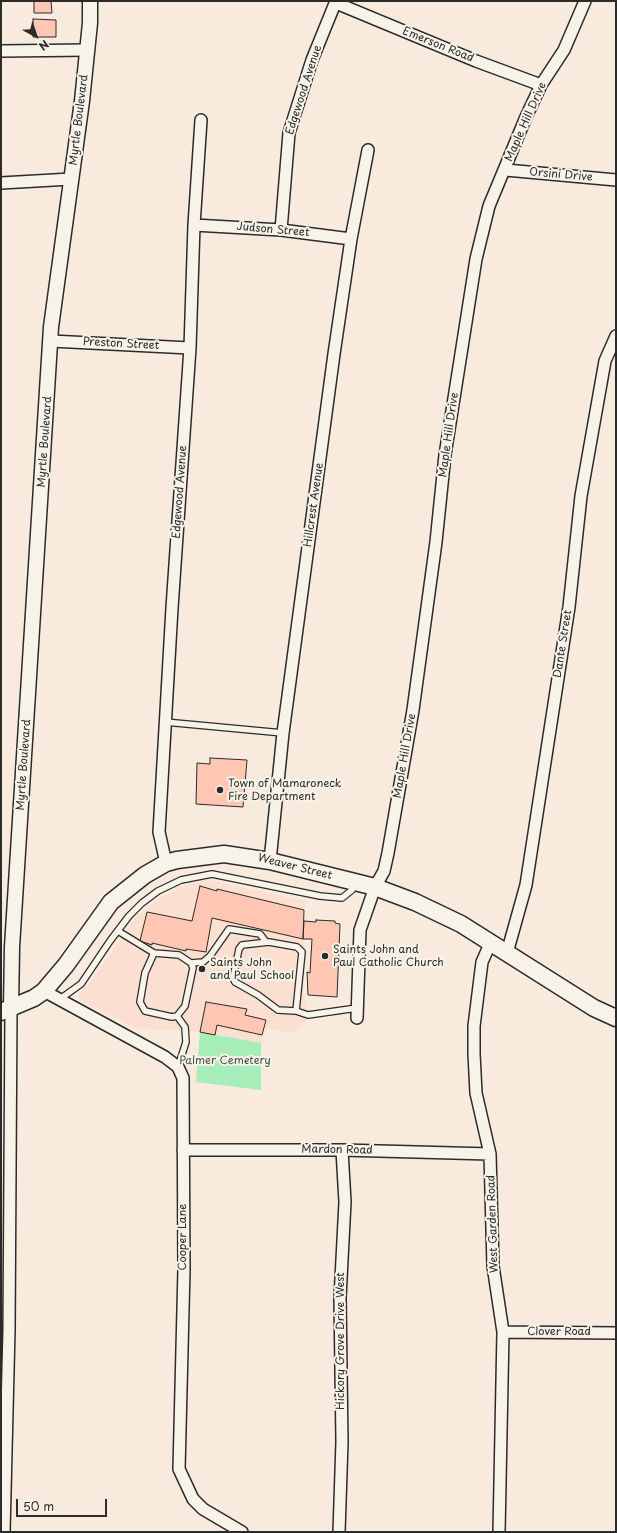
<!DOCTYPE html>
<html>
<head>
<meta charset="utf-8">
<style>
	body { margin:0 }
	#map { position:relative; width:617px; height:1533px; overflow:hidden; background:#f9eade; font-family:"Playpen Sans",sans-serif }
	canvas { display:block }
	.frame { position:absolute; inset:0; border:2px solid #2b2b2b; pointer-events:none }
	.north { position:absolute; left:16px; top:16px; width:40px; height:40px; -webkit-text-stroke:3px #f7f3e8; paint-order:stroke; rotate:140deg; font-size:11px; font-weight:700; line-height:16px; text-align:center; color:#2b2b2b }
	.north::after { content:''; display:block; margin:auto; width:14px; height:18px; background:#2b2b2b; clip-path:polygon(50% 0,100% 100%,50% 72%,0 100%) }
	.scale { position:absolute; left:16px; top:1499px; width:91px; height:18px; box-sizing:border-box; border:2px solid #2b2b2b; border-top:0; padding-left:5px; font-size:12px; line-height:14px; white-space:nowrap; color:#2b2b2b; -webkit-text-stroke:3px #f7f3e8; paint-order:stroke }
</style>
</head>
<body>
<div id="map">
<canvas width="617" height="1533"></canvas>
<div class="frame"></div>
<div class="north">N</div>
<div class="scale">50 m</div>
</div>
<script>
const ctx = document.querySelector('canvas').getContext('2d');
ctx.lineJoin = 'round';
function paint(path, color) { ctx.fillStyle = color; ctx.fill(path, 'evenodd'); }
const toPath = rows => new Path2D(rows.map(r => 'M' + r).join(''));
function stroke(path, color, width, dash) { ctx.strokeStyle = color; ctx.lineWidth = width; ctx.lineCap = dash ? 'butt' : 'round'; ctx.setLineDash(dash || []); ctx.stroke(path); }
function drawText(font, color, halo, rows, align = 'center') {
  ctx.font = font + ' "Playpen Sans",sans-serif'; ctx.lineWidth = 4; ctx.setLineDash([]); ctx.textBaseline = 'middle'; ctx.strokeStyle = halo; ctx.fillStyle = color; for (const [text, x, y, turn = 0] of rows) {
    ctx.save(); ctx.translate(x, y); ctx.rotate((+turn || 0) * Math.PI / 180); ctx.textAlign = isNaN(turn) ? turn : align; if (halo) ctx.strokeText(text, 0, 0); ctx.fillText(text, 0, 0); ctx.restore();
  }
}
paint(toPath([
	[207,880,307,901,304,910,303,939,306,952,303,989,307,1010,306,1021,295,1033,264,1028,261,1043,200,1032,134,1028,79,1000,79,993,87,987,136,917,157,900,179,887]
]), '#fbdfd1');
paint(toPath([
	[200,1032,261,1043,261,1090,196,1082]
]), '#a7edba');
const building = toPath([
	[34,1,51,1,52,13,34,13,34,1],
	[33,19,56,20,56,37,33,37,33,19],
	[210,758,247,760,243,807,196,804,197,763,210,764,210,758],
	[200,886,217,891,217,889,304,910,303,939,212,918,206,952,186,949,186,951,152,943,152,945,140,941,147,912,192,921,200,886],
	[316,920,335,921,335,923,340,924,337,997,308,995,307,972,310,973,312,939,303,939,304,921,316,922,316,920],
	[206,1002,247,1009,245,1015,266,1020,262,1035,217,1025,215,1035,200,1032,206,1002]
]);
paint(building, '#ffc6b4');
stroke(building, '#2b2b2b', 1);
const service = toPath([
	[165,722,283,733],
	[118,931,154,953,179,955,191,963,193,968,185,1006,177,1016,172,1017,145,1011,140,1002,145,973,154,953],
	[191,963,203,962,210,956,229,929,260,934,266,942],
	[60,999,81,984,110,941,129,916,142,903,158,891,181,880,212,874,320,896,342,898,352,890,354,884],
	[296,1011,302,952,297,947,269,942,242,945,239,949,233,978,235,982,258,995,278,1010,296,1011,308,1015,357,1008],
	[177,1016,185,1027,186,1042,178,1067]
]);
const minor = toPath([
	[336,3,476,61,541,85],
	[1,51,88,50],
	[506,170,616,180],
	[1,183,71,179],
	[194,225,281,230,351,239],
	[281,230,289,133,312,60,336,1],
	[51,341,190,348],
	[270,861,283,733,334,354,351,239,368,150],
	[166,863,159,832,172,608,190,348,194,225,201,120],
	[490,944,482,962,474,1026,474,1054,476,1093,490,1154,493,1266,503,1332,499,1532],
	[507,953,526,885,569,607,581,496,605,361,616,336],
	[44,991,165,1057,178,1067,183,1078,184,1269,179,1469,193,1499,203,1509,242,1532],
	[357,1018,360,930,375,887,384,871,388,853,413,710,436,542,445,455,476,259,489,206,526,117,541,85,564,50,585,1],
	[183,1150,342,1150,490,1154],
	[503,1332,616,1333],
	[4,1532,9,1330,11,1009],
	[339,1532,342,1442,340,1298,345,1202,342,1150]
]);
const tertiary = toPath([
	[11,1009,12,947,51,327,82,101,90,23,90,1]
]);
const secondary = toPath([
	[1,1012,34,998,44,991,66,965,111,902,145,875,166,863,177,860,224,854,270,861,375,887,415,902,461,924,594,1008,616,1018]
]);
stroke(service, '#2b2b2b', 8);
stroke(minor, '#2b2b2b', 14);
stroke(tertiary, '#2b2b2b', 17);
stroke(secondary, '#2b2b2b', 19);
stroke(service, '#f7f3e8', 5.5);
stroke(minor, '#f7f3e8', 11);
stroke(tertiary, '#f7f3e8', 14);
stroke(secondary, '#f7f3e8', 16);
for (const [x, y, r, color] of [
	[220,790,4,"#2b2b2b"],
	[325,956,4,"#2b2b2b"],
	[202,969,4,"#2b2b2b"]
]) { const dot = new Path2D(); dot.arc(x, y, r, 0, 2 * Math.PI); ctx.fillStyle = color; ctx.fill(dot); stroke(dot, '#f7f3e8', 1.5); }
drawText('11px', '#2b2b2b', '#f7f3e8', [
	["Emerson Road",438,45,22],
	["Edgewood Avenue",304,90,-72],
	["Myrtle Boulevard",79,120,-83],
	["Maple Hill Drive",526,122,-66],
	["Orsini Drive",561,175,5],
	["Judson Street",273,230,5],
	["Preston Street",121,344,3],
	["Maple Hill Drive",449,435,-82],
	["Myrtle Boulevard",45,442,-86],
	["Edgewood Avenue",180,492,-86],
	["Hillcrest Avenue",314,505,-82],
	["Dante Street",563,644,-81],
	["Maple Hill Drive",405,756,-80],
	["Myrtle Boulevard",24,765,-86],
	["Weaver Street",295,867,14],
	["Mardon Road",337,1150,1],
	["West Garden Road",493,1224,-92],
	["Cooper Lane",183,1237,-90],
	["Clover Road",559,1332],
	["Hickory Grove Drive West",341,1341,-90]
]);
drawText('11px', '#2b2b2b', '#f7f3e8', [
	["Town of Mamaroneck",228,784],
	["Fire Department",228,797],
	["Saints John and",333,950],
	["Paul Catholic Church",333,963],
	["Saints John",210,963],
	["and Paul School",210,976]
], 'left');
drawText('11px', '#445248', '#f7f3e8', [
	["Palmer Cemetery",225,1061]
]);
</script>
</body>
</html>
